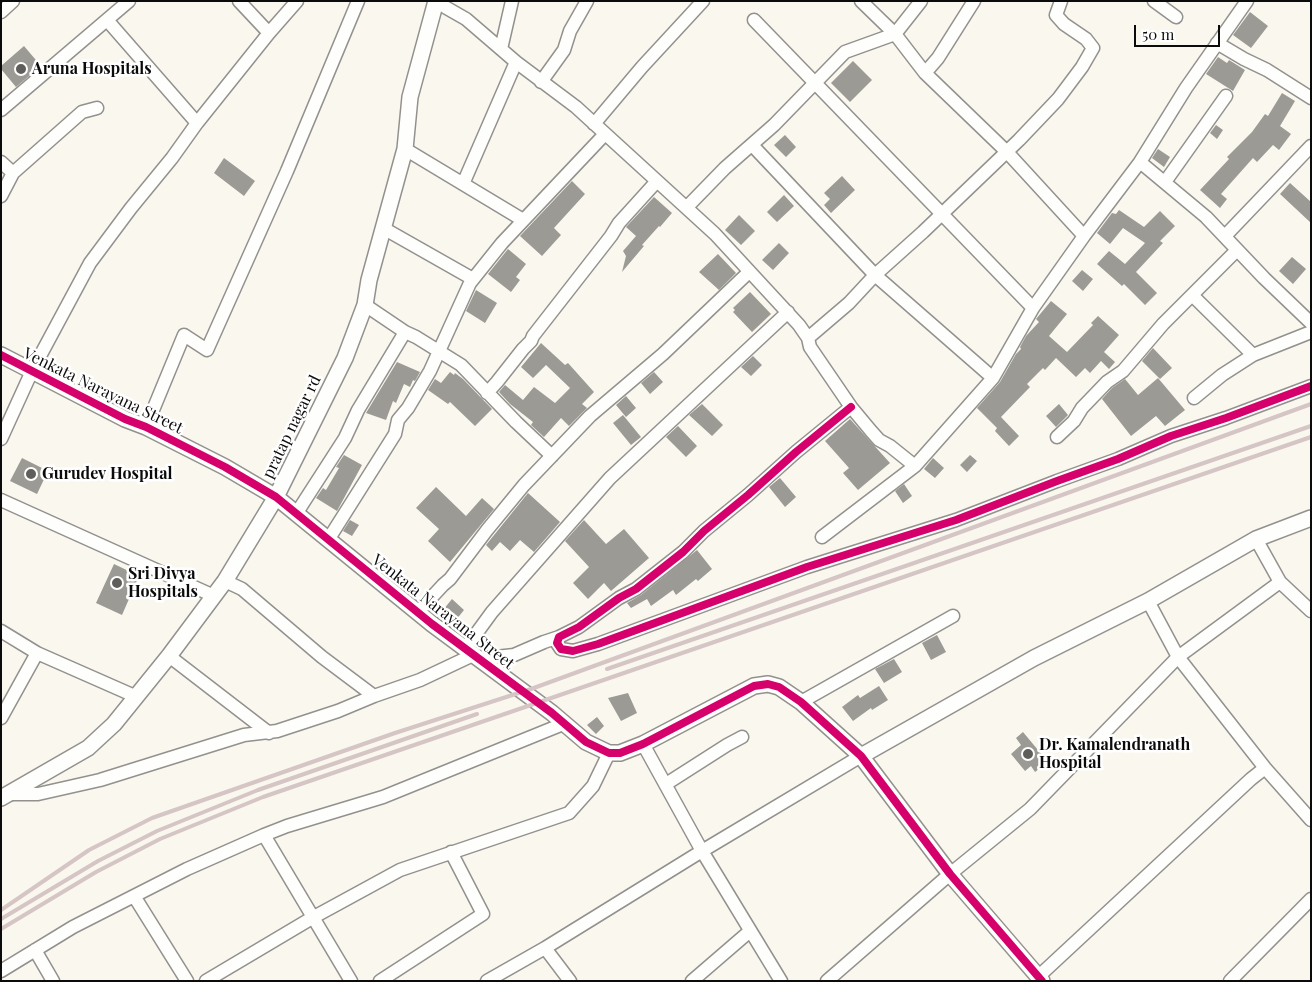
<!DOCTYPE html>
<html>
<head>
<meta charset="utf-8">
<style>
	body { margin:0 }
	#map { position:relative; width:1312px; height:982px; overflow:hidden; background:#faf7ef; font-family:"Playfair Display",serif }
	canvas { display:block }
	.frame { position:absolute; inset:0; border:2px solid #0b0b0b; pointer-events:none }
	.scale { position:absolute; left:1134px; top:25px; width:86px; height:22px; box-sizing:border-box; border:2px solid #0b0b0b; border-top:0; padding-left:6px; font-size:15px; line-height:18px; white-space:nowrap; color:#0b0b0b; -webkit-text-stroke:4px #fff; paint-order:stroke }
</style>
</head>
<body>
<div id="map">
<canvas width="1312" height="982"></canvas>
<div class="frame"></div>
<div class="scale">50 m</div>
</div>
<script>
const ctx = document.querySelector('canvas').getContext('2d');
ctx.lineJoin = 'round';
function paint(path, color) { ctx.fillStyle = color; ctx.fill(path, 'evenodd'); }
const toPath = rows => new Path2D(rows.map(r => 'M' + r).join(''));
function stroke(path, color, width, dash) { ctx.strokeStyle = color; ctx.lineWidth = width; ctx.lineCap = dash ? 'butt' : 'round'; ctx.setLineDash(dash || []); ctx.stroke(path); }
function drawText(font, color, halo, rows, align = 'center') {
  ctx.font = font + ' "Playfair Display",serif'; ctx.lineWidth = 5; ctx.setLineDash([]); ctx.textBaseline = 'middle'; ctx.strokeStyle = halo; ctx.fillStyle = color; for (const [text, x, y, turn = 0] of rows) {
    ctx.save(); ctx.translate(x, y); ctx.rotate((+turn || 0) * Math.PI / 180); ctx.textAlign = isNaN(turn) ? turn : align; if (halo) ctx.strokeText(text, 0, 0); ctx.fillText(text, 0, 0); ctx.restore();
  }
}
paint(toPath([
	[1250,12,1268,26,1251,48,1233,35],
	[24,46,41,66,16,87,1,69,1,66],
	[1218,57,1227,63,1229,60,1245,70,1233,91,1206,74],
	[853,61,872,80,850,102,831,83],
	[1282,93,1295,101,1280,126,1291,134,1279,150,1273,145,1257,162,1253,158,1221,194,1227,199,1220,208,1200,190,1229,159,1227,157,1252,132,1265,114,1268,116],
	[1216,125,1223,130,1217,139,1210,133],
	[785,135,796,147,786,157,774,145],
	[1158,149,1170,157,1164,167,1152,158],
	[224,158,255,181,244,196,214,173],
	[842,176,855,190,831,213,824,205,830,199,824,193],
	[572,181,585,194,554,228,561,235,542,256,520,236],
	[1290,183,1311,202,1311,223,1280,194],
	[784,195,794,206,777,222,767,212],
	[654,197,672,213,660,227,659,226,642,245,644,246,622,272,626,256,623,251,636,236,626,227],
	[1119,210,1144,227,1160,211,1175,226,1160,241,1163,243,1136,272,1157,293,1145,305,1124,284,1122,286,1097,264,1109,251,1125,264,1145,243,1123,228,1110,244,1097,233,1112,213,1116,214],
	[739,215,755,231,741,245,725,230],
	[779,243,789,253,773,270,762,260],
	[508,249,526,264,516,277,520,280,511,292,488,274],
	[718,254,736,273,719,290,699,272],
	[1292,257,1306,269,1293,284,1279,271],
	[1082,270,1093,279,1083,291,1072,281],
	[476,290,497,303,485,323,466,311],
	[750,292,771,314,752,332,733,312,735,310,733,308],
	[1051,301,1067,314,1049,336,1067,352,1093,325,1091,323,1098,316,1119,335,1104,352,1115,362,1109,369,1101,361,1090,373,1085,368,1076,377,1056,358,1045,370,1043,368,1027,384,1030,387,1001,417,1019,436,1009,446,995,431,997,428,977,408,1000,382,1016,354,1021,349,1020,347,1026,336,1039,322,1036,319],
	[541,343,565,365,568,363,594,392,582,404,587,408,569,426,561,418,544,437,531,425,533,422,510,404,499,392,505,385,523,400,534,387,555,403,570,388,546,365,533,378,521,367],
	[1153,348,1172,368,1160,379,1142,361],
	[753,356,762,365,751,376,741,367],
	[397,362,420,372,415,381,413,380,410,387,404,384,396,403,393,401,386,420,366,413],
	[450,372,454,375,455,373,463,379,492,409,475,426,450,402,448,404,428,390,435,379,441,383],
	[654,372,663,382,650,394,641,383],
	[1158,378,1185,410,1165,426,1156,416,1131,436,1102,399,1112,388,1125,379,1138,395],
	[626,396,636,408,626,417,616,405],
	[702,404,723,425,712,436,689,415],
	[1059,404,1068,415,1056,427,1046,416],
	[623,415,641,437,631,445,613,423],
	[850,419,890,463,858,490,843,473,849,468,825,441],
	[678,426,697,446,686,457,666,437],
	[344,455,362,465,337,511,316,498,323,488,326,490,339,468,336,467],
	[970,455,977,461,967,472,960,465],
	[22,458,48,471,37,494,10,481],
	[933,458,944,468,935,478,924,469],
	[780,478,796,497,785,507,769,487],
	[904,484,912,496,903,503,895,491],
	[436,487,466,516,482,498,494,509,450,562,428,541,439,529,416,508],
	[528,493,560,522,534,552,520,540,510,551,500,542,492,551,486,545],
	[350,520,359,525,352,536,343,531],
	[584,520,606,544,624,529,649,558,611,591,604,583,588,599,573,583,589,567,565,541],
	[697,550,712,569,698,581,696,579,676,595,673,590,651,606,647,599,631,608,627,603,641,595],
	[114,564,139,576,122,615,96,603],
	[452,599,464,610,456,620,443,610],
	[937,635,946,652,931,660,922,643],
	[894,659,902,672,884,683,875,669],
	[879,686,888,700,872,710,871,708,853,721,842,707,858,695,860,698],
	[628,693,637,713,621,721,608,698],
	[597,717,604,726,596,734,587,725],
	[1023,732,1043,756,1040,759,1044,765,1035,772,1031,766,1025,771,1011,754,1021,745,1016,738]
]), '#9c9a95');
const minor = toPath([
	[239,1,269,33],
	[438,1,445,7,466,19,516,62,576,107,715,234,799,325,808,338,810,347,851,407,871,431,879,440,890,446,915,466],
	[861,1,895,34,921,1],
	[1154,1,1176,17],
	[1,12,13,1],
	[107,20,197,123],
	[754,20,1033,308],
	[1217,43,1244,59,1267,70,1311,98],
	[501,49,512,1],
	[925,73,938,58,974,1],
	[541,82,564,50,570,31,587,1],
	[1,110,129,1],
	[594,124,642,67,703,1],
	[752,145,875,275,993,378],
	[405,149,523,220],
	[1,162,13,173,1,196],
	[1140,162,1206,217,1264,278,1311,323],
	[13,173,82,112,97,108],
	[1165,182,1226,96],
	[463,184,516,62],
	[687,207,725,168,774,125,845,52,895,34,925,73,1007,152,1084,236,1033,308,993,378,915,466,822,537],
	[383,228,473,279],
	[1084,236,1140,162,1186,88,1247,1],
	[1225,236,1311,146],
	[1192,295,1253,355,1311,332],
	[365,305,405,332],
	[808,338,849,303,875,275,923,232,1019,140,1058,99,1082,67,1093,48,1086,39,1064,24,1056,15,1061,1],
	[487,393,497,382,523,349,531,341,533,336,611,236,619,223,657,181],
	[1194,398,1222,375,1253,355],
	[851,407,796,452,748,495,704,531,683,552,636,589,619,598,579,627,559,637,557,643,561,649,573,651,598,644,807,567,956,520,1057,481,1118,459,1171,436,1226,418,1311,386],
	[146,427,184,335,207,350,287,171,358,1],
	[1057,437,1074,421,1082,408,1107,382,1123,371,1163,324,1237,250],
	[1,439,32,371,90,263,131,208,172,158,197,123,269,33,297,1],
	[1,500,214,596],
	[296,514,345,438,358,410,405,332,416,337,461,365,516,422,552,456],
	[1256,539,1280,582,1311,611],
	[328,540,395,434,398,420,408,408,430,371,470,283,502,243,605,134],
	[1148,601,1178,657,1265,768,1311,820],
	[418,612,443,585,450,579,487,530,524,485,590,416,663,354,749,272],
	[1,631,37,653,137,697],
	[465,649,492,612,610,478,788,312],
	[169,656,269,733],
	[482,661,496,657,514,655,544,642,559,637],
	[374,696,420,680,473,655],
	[801,702,953,616],
	[1,718,37,653],
	[643,744,702,851,781,981],
	[666,784,727,745,742,737],
	[8,794,38,794,100,780,244,735,277,731,338,711,374,696,322,657,242,589,225,581],
	[264,835,351,981],
	[134,896,187,981],
	[545,948,570,981],
	[35,950,53,981],
	[1,971,73,927,187,869,264,835,287,826,383,797,563,724],
	[1039,976,1251,779,1265,768],
	[206,981,312,918,400,870,569,813,593,786,609,753],
	[380,981,483,914,451,852],
	[487,981,545,948,702,851,861,756],
	[692,981,750,931],
	[827,981,950,874,1030,809,1178,657,1280,582],
	[1230,981,1311,899]
]);
const tertiary = toPath([
	[1,355,125,419,146,427,225,467,276,497,432,624,552,713,586,742,609,753,620,753,643,744,754,686,768,684,779,687,801,702,861,756,950,874,1042,981],
	[861,756,1034,658,1148,601,1256,539,1311,518],
	[1,798,88,748,114,724,169,656,225,581,276,497,345,358,365,305,369,280,405,149,410,97,436,1]
]);
stroke(minor, '#93918e', 15);
stroke(tertiary, '#93918e', 18);
stroke(minor, '#fefefd', 12);
stroke(tertiary, '#fefefd', 15);
stroke(toPath([
	[607,669,1311,426],
	[1,910,89,850,152,818,395,733,531,689,1311,404],
	[1,919,98,861,157,831,258,790,477,714],
	[1,929,96,872,160,839,263,797,1311,437]
]), '#d5c5c5', 4);
stroke(toPath([
	[1,355,125,419,146,427,225,467,276,497,432,624,552,713,586,742,609,753,620,753,643,744,754,686,768,684,779,687,801,702,861,756,950,874,1042,981],
	[851,407,796,452,748,495,704,531,683,552,636,589,619,598,579,627,559,637,557,643,561,649,573,651,598,644,807,567,956,520,1057,481,1118,459,1171,436,1226,418,1311,386]
]), '#d6006c', 8);
for (const [x, y, r, color] of [
	[21,69,6,"#5f5e5b"],
	[31,474,6,"#5f5e5b"],
	[117,583,6,"#5f5e5b"],
	[1028,754,6,"#5f5e5b"]
]) { const dot = new Path2D(); dot.arc(x, y, r, 0, 2 * Math.PI); ctx.fillStyle = color; ctx.fill(dot); stroke(dot, '#fff', 2); }
drawText('bold 16px', '#0b0b0b', '#fff', [
	["Aruna Hospitals",32,69],
	["Gurudev Hospital",42,474],
	["Sri Divya",128,574],
	["Hospitals",128,592],
	["Dr. Kamalendranath",1039,745],
	["Hospital",1039,763]
], 'left');
drawText('16px', '#0b0b0b', '#fff', [
	["Venkata Narayana Street",103,391,26],
	["pratap nagar rd",292,427,-64],
	["Venkata Narayana Street",443,612,38]
]);
</script>
</body>
</html>
